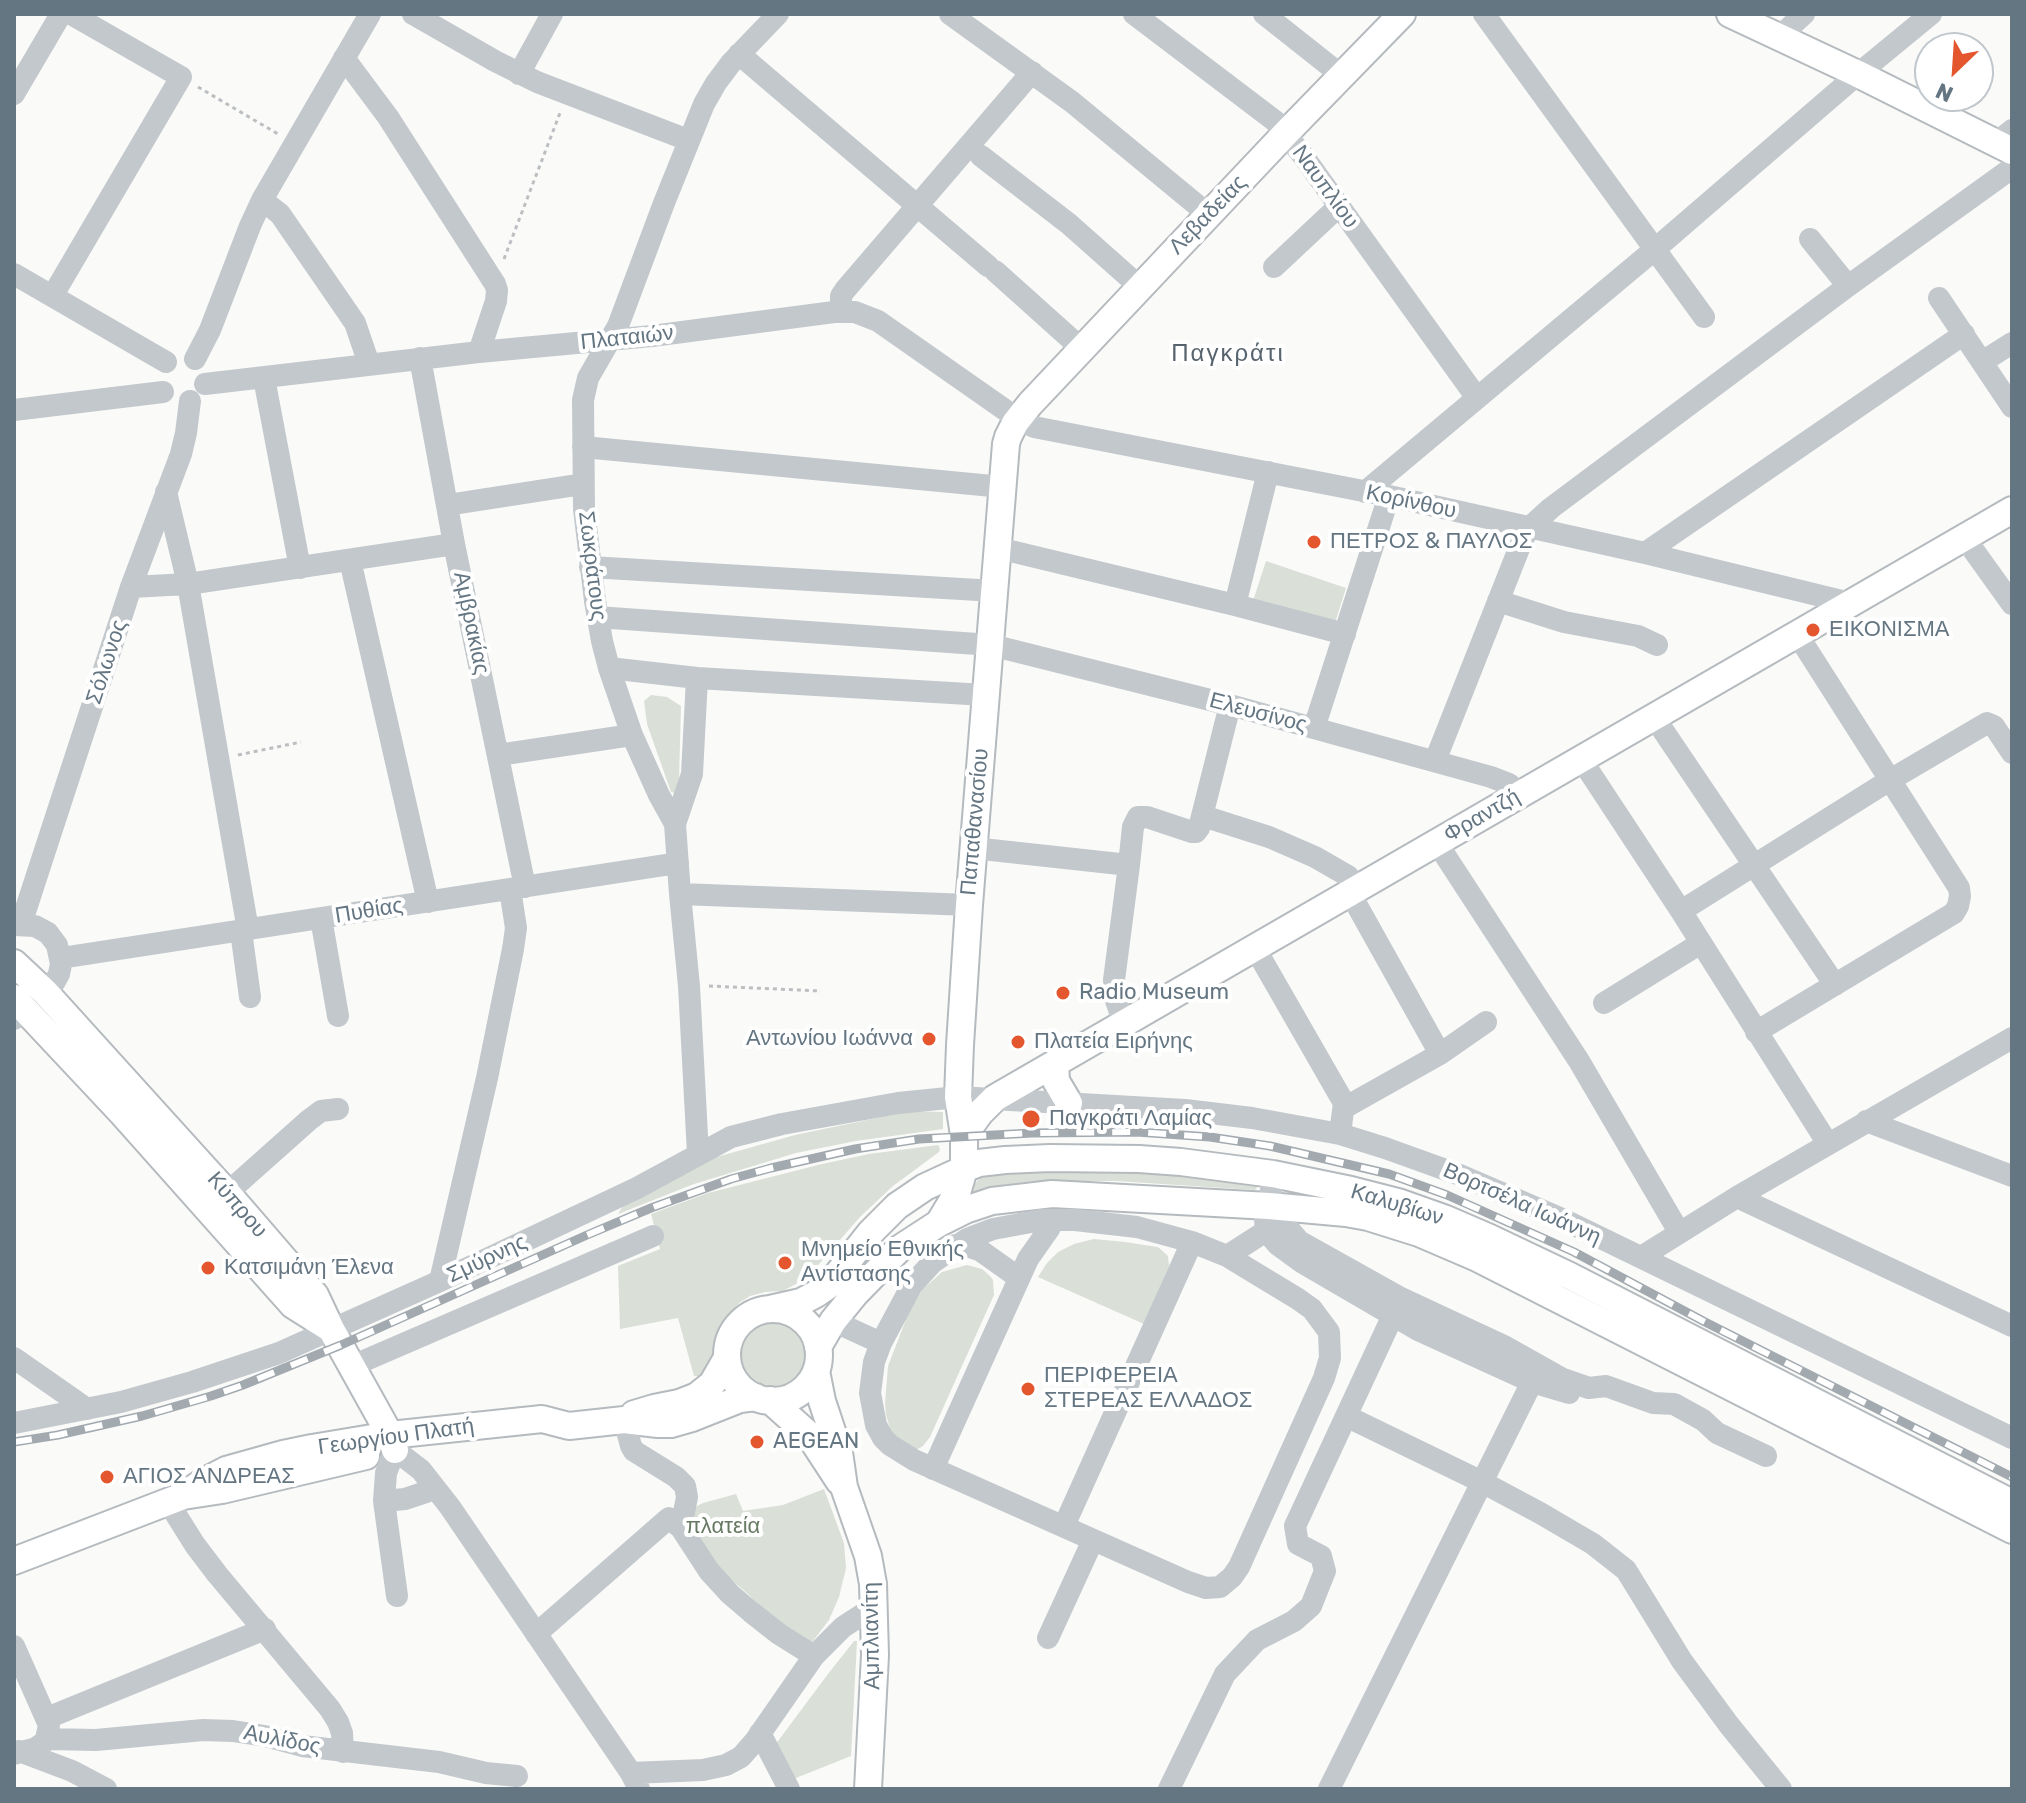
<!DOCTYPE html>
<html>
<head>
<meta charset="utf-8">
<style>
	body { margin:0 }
	#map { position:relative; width:2026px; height:1803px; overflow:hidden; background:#fafaf8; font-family:Rubik,sans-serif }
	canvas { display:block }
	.frame { position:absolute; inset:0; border:16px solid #657683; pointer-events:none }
	.north { position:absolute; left:1914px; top:32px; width:80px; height:80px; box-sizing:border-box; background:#fff; border:2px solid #c1c8cd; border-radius:50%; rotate:205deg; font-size:22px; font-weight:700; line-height:32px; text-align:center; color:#657683 }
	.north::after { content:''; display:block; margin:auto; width:28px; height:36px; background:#e4572e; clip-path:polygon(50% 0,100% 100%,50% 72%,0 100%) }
</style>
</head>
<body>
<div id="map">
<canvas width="2026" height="1803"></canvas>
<div class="frame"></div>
<div class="north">N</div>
</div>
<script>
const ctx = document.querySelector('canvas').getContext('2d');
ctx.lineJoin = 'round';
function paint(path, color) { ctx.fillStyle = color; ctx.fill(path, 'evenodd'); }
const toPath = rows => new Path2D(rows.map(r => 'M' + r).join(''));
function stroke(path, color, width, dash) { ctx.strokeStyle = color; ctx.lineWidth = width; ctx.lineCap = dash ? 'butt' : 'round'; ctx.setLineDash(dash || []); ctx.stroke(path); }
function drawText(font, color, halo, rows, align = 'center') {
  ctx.font = font + ' Rubik,sans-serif'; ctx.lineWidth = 8; ctx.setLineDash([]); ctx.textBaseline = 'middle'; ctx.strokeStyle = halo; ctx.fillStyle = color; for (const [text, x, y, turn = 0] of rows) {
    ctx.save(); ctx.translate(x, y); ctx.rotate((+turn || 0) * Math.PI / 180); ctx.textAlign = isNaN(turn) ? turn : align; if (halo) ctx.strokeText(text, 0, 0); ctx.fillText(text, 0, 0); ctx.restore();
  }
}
paint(toPath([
	[1266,561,1346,588,1334,626,1252,604],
	[651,695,667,697,681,706,679,779,675,793,671,792,647,724,644,701],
	[910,1111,943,1112,943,1129,856,1141,796,1153,694,1184,618,1214,623,1206,706,1160,795,1135],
	[938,1145,940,1149,939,1152,893,1186,860,1217,813,1271,803,1280,783,1291,765,1292,750,1296,739,1303,725,1322,711,1358,701,1376,694,1376,678,1318,620,1329,618,1266,660,1249,651,1214,708,1193,822,1164,869,1154],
	[1065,1166,1235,1176,1256,1185,1257,1188,1255,1190,1116,1181,1034,1181,994,1186,968,1199,976,1182,985,1175],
	[1094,1239,1125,1242,1158,1247,1168,1256,1169,1266,1144,1324,1038,1277,1047,1263,1058,1252,1074,1244],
	[967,1265,982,1269,990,1276,993,1280,994,1295,930,1437,923,1446,916,1450,894,1437,891,1431,886,1415,885,1403,888,1366,907,1317,922,1290,942,1272],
	'741 1354a33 33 0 1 1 66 0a33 33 0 1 1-66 0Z',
	[824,1489,844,1543,846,1568,839,1597,829,1620,810,1645,772,1619,748,1594,726,1575,722,1576,689,1518,697,1506,703,1503,736,1494,743,1511,783,1505],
	[854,1641,857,1641,851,1756,791,1780,775,1745,828,1674]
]), '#dadfd7');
const major = toPath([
	[1730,14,1858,74,2012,151],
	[14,963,45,992,227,1193,315,1295,331,1329,390,1435,395,1450],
	[14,998,122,1113,293,1305,331,1329],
	[1055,1063,1056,1081,1069,1103],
	[964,1135,980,1113,995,1098,2012,510],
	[939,1223,957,1193,964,1169,964,1135,958,1097,960,1045,969,905,1006,444,1008,437,1015,423,1030,404,1286,133,1402,14],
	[770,1309,801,1302,816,1294,829,1285,870,1233,897,1206,925,1187,964,1169,979,1163,1005,1160,1050,1158,1139,1159,1181,1162,1273,1174,1351,1190,1398,1202,1446,1219,1490,1238,1570,1276,2012,1503],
	'727 1355a46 46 0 1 1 92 0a46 46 0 1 1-92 0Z',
	[818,1347,833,1321,855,1294,899,1249,939,1223,965,1210,992,1201,1052,1194,1269,1206,1346,1213,1368,1217,1419,1233,1475,1257,2012,1530],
	[816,1371,822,1401,839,1452,844,1487,868,1556,873,1584,875,1655,868,1789],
	[770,1400,809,1435,839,1481],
	[634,1414,654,1408,679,1403,697,1396,712,1384,727,1358],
	[183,1496,203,1482,226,1470,283,1454,312,1448,390,1435,542,1419,569,1426,624,1420,658,1424,671,1424,692,1418,740,1399,756,1397],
	[14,1561,183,1496,222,1490,366,1456]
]);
stroke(major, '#b5babe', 30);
stroke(toPath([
	[198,87,278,134],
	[504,259,560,113],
	[238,755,301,742],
	[709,986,821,991]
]), '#bbbfc2', 3, [4, 4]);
stroke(toPath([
	[413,14,495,61,537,82,688,140],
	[950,14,1072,102,1209,215],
	[1134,14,1275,121,1304,157,1477,398],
	[1264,14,1341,75],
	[1484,14,1704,317],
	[1779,37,1804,14],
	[739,54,988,266],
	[344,58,388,117,495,284,497,290,496,301,479,352],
	[519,74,552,14],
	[14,94,61,14],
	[1996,143,2012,130],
	[981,156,1069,224,1140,287],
	[262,200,280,214,355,323,369,364],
	[1810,239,1848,286],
	[1274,267,1338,207],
	[995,271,1082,349],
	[14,274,166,362],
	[53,295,181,77,71,14],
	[1939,298,2012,407],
	[841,312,841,296,845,290,1032,72],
	[420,358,454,544,525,887],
	[195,359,210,330,250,226,262,200,370,14],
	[1982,362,2012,343],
	[264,378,300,568],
	[205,384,479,352,652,336,834,312,855,312,878,321,1018,419,1034,427,1389,496,1645,553,1850,603],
	[14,410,163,392],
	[583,447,1003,487],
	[166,492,188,584,248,930],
	[1365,492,1654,250,1858,74,1931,14],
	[447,505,583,484],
	[1964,537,2012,604],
	[998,548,1235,605,1345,634],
	[1645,553,1964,334],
	[350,560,428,902],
	[590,567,995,591],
	[131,587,188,584,454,544],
	[1498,601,1564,622,1638,636,1657,645],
	[1235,605,1268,472],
	[597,617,991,645,1230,705,1491,777,1509,784,1520,794],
	[609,668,697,678,985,695],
	[1654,717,1835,985],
	[1314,728,1389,496],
	[498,755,632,735],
	[1581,759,1681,911,1828,1144],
	[1435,761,1522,541,1529,528,1551,508,1848,286,2012,168],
	[1203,816,1269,837,1315,857,1348,876,1358,888],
	[675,824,692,774,697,678],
	[1437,843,1579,1061,1679,1232],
	[973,848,1129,865,1114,980,1115,998,1124,1023],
	[1129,865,1133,827,1138,817,1147,817,1192,832,1196,832,1199,828,1230,705],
	[1350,893,1440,1054],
	[680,894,969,905],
	[1681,911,1890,780,1987,723,1994,726,2012,753],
	[321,918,338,1016],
	[21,924,131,587,181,454,186,433,190,401],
	[14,925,35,926,48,933,57,945,61,964,59,974,54,983,45,992,23,1007,14,1019],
	[241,931,250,997],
	[1255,948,1344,1103,1340,1134],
	[61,958,678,863],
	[1604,1003,1701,943],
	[1756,1032,1954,913,1958,906,1960,896,1959,888,1797,634],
	[1344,1108,1440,1054,1486,1022],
	[1866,1121,2012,1176],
	[698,1154,689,986,680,894,675,824,659,795,632,735,609,668,602,641,595,601,584,509,583,400,588,378,618,326,664,203,704,104,716,83,731,63,778,14],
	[1273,1174,1269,1206,1265,1219,1266,1231,1277,1244,1303,1263,1418,1330,1532,1382,1569,1393],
	[227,1193,309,1120,321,1111,338,1109],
	[1737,1197,2012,1326],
	[1269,1206,1299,1241,1401,1298,1506,1347,1563,1379,1589,1388,1606,1386,1653,1403,1674,1404,1703,1420,1717,1433,1766,1456],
	[1042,1220,1075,1220,1137,1227,1192,1242,1227,1256,1298,1299,1312,1309,1329,1332,1330,1358,1324,1378,1239,1567,1232,1577,1220,1587,1206,1588,1188,1582,914,1460,890,1445,883,1438,876,1425,870,1393,874,1362,881,1343,912,1285,932,1263,967,1239,993,1229,1042,1220],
	[955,1245,967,1246,981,1251,1019,1278],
	[1227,1256,1266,1231],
	[1641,1257,1737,1197,2012,1038],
	[440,1281,487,1078,513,949,516,928,510,889],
	[833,1321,881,1343],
	[14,1358,87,1409],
	[352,1366,653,1236],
	[1346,1416,1482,1482,1540,1513,1593,1544,1626,1570,1682,1661,1729,1725,1781,1789],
	[624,1420,631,1446,634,1451,676,1477,685,1486,687,1497,681,1528,709,1571,730,1594,751,1612,779,1634,814,1656],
	[14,1423,121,1402,192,1382,279,1353,440,1281,637,1188,731,1137,782,1124,898,1103,958,1097,1185,1110,1252,1118,1340,1134,1385,1148,1460,1175,1560,1218,2012,1438],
	[933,1469,1028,1259,1049,1229,1054,1220],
	[384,1501,405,1499,426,1492,434,1487],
	[168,1502,195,1545,217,1574,330,1709,338,1722,342,1733,343,1752],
	[1064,1526,1192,1242],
	[397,1596,384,1501,386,1473,395,1450,421,1470,450,1507,631,1773,639,1789],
	[536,1634,669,1518,681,1528],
	[1048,1638,1093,1540],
	[14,1646,49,1725,46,1739,43,1743,36,1748,14,1754],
	[47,1718,265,1629],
	[760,1733,789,1789],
	[46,1739,96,1740,203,1730,233,1731,265,1736,302,1746,439,1762,486,1773,517,1776],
	[19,1751,72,1771,106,1789],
	[631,1773,703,1770,726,1765,741,1757,755,1741,814,1656,843,1627,874,1607],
	[1169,1789,1225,1674,1257,1640,1294,1621,1311,1606,1325,1571,1321,1556,1298,1544,1295,1526,1401,1298],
	[1329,1789,1532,1382]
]), '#c3c8cc', 22);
stroke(major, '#fff', 26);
const rail = toPath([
	[14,1442,58,1435,142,1416,211,1396,243,1385,341,1345,587,1235,651,1208,731,1179,771,1168,855,1149,919,1139,1032,1133,1137,1132,1210,1137,1270,1146,1389,1174,1447,1195,1574,1252,1705,1322,2012,1477]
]);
stroke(rail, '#a2aab0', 9);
stroke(rail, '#fff', 6, [18]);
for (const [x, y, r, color] of [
	[1314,542,8,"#e4572e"],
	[1813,630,8,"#e4572e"],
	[1063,993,8,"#e4572e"],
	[929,1039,8,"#e4572e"],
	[1018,1042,8,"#e4572e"],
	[1031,1119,10,"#e4572e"],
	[785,1263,8,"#e4572e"],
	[208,1268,8,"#e4572e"],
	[1028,1389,8,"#e4572e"],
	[757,1442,8,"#e4572e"],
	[107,1477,8,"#e4572e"]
]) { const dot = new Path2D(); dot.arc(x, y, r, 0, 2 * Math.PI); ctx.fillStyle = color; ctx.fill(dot); stroke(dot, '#fff', 3); }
drawText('22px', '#657683', '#fff', [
	["Ναυπλίου",1325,187,54],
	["Λεβαδείας",1208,215,-46],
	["Πλαταιών",627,338,-6],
	["Κορίνθου",1411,502,12],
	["Σωκράτους",592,566,83],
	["Αμβρακίας",471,623,78],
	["Σόλωνος",107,662,-72],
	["Ελευσίνος",1258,713,15],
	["Φραντζή",1482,816,-30],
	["Παπαθανασίου",975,822,-85],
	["Πυθίας",369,911,-9],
	["Βορτσέλα Ιωάννη",1522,1204,24],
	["Κύπρου",237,1205,49],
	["Καλυβίων",1397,1205,17],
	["Σμύρνης",487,1259,-25],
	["Γεωργίου Πλατή",396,1437,-8],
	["Αμπλιανίτη",872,1636,-91],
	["Αυλίδος",282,1740,11]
]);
drawText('22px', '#657683', '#fff', [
	["ΠΕΤΡΟΣ & ΠΑΥΛΟΣ",1330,542],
	["ΕΙΚΟΝΙΣΜΑ",1829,630],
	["Radio Museum",1079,993],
	["Αντωνίου Ιωάννα",913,1039,"right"],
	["Πλατεία Ειρήνης",1034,1042],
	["Παγκράτι Λαμίας",1049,1119],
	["Μνημείο Εθνικής",801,1250],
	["Αντίστασης",801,1275],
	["Κατσιμάνη Έλενα",224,1268],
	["ΠΕΡΙΦΕΡΕΙΑ",1044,1376],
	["ΣΤΕΡΕΑΣ ΕΛΛΑΔΟΣ",1044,1401],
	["AEGEAN",773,1442],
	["ΑΓΙΟΣ ΑΝΔΡΕΑΣ",123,1477]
], 'left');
drawText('22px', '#687a64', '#fff', [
	["πλατεία",723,1527]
]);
ctx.letterSpacing = '2px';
drawText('24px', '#57646e', '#fff', [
	["Παγκράτι",1228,354]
]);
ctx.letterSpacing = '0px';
</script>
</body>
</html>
